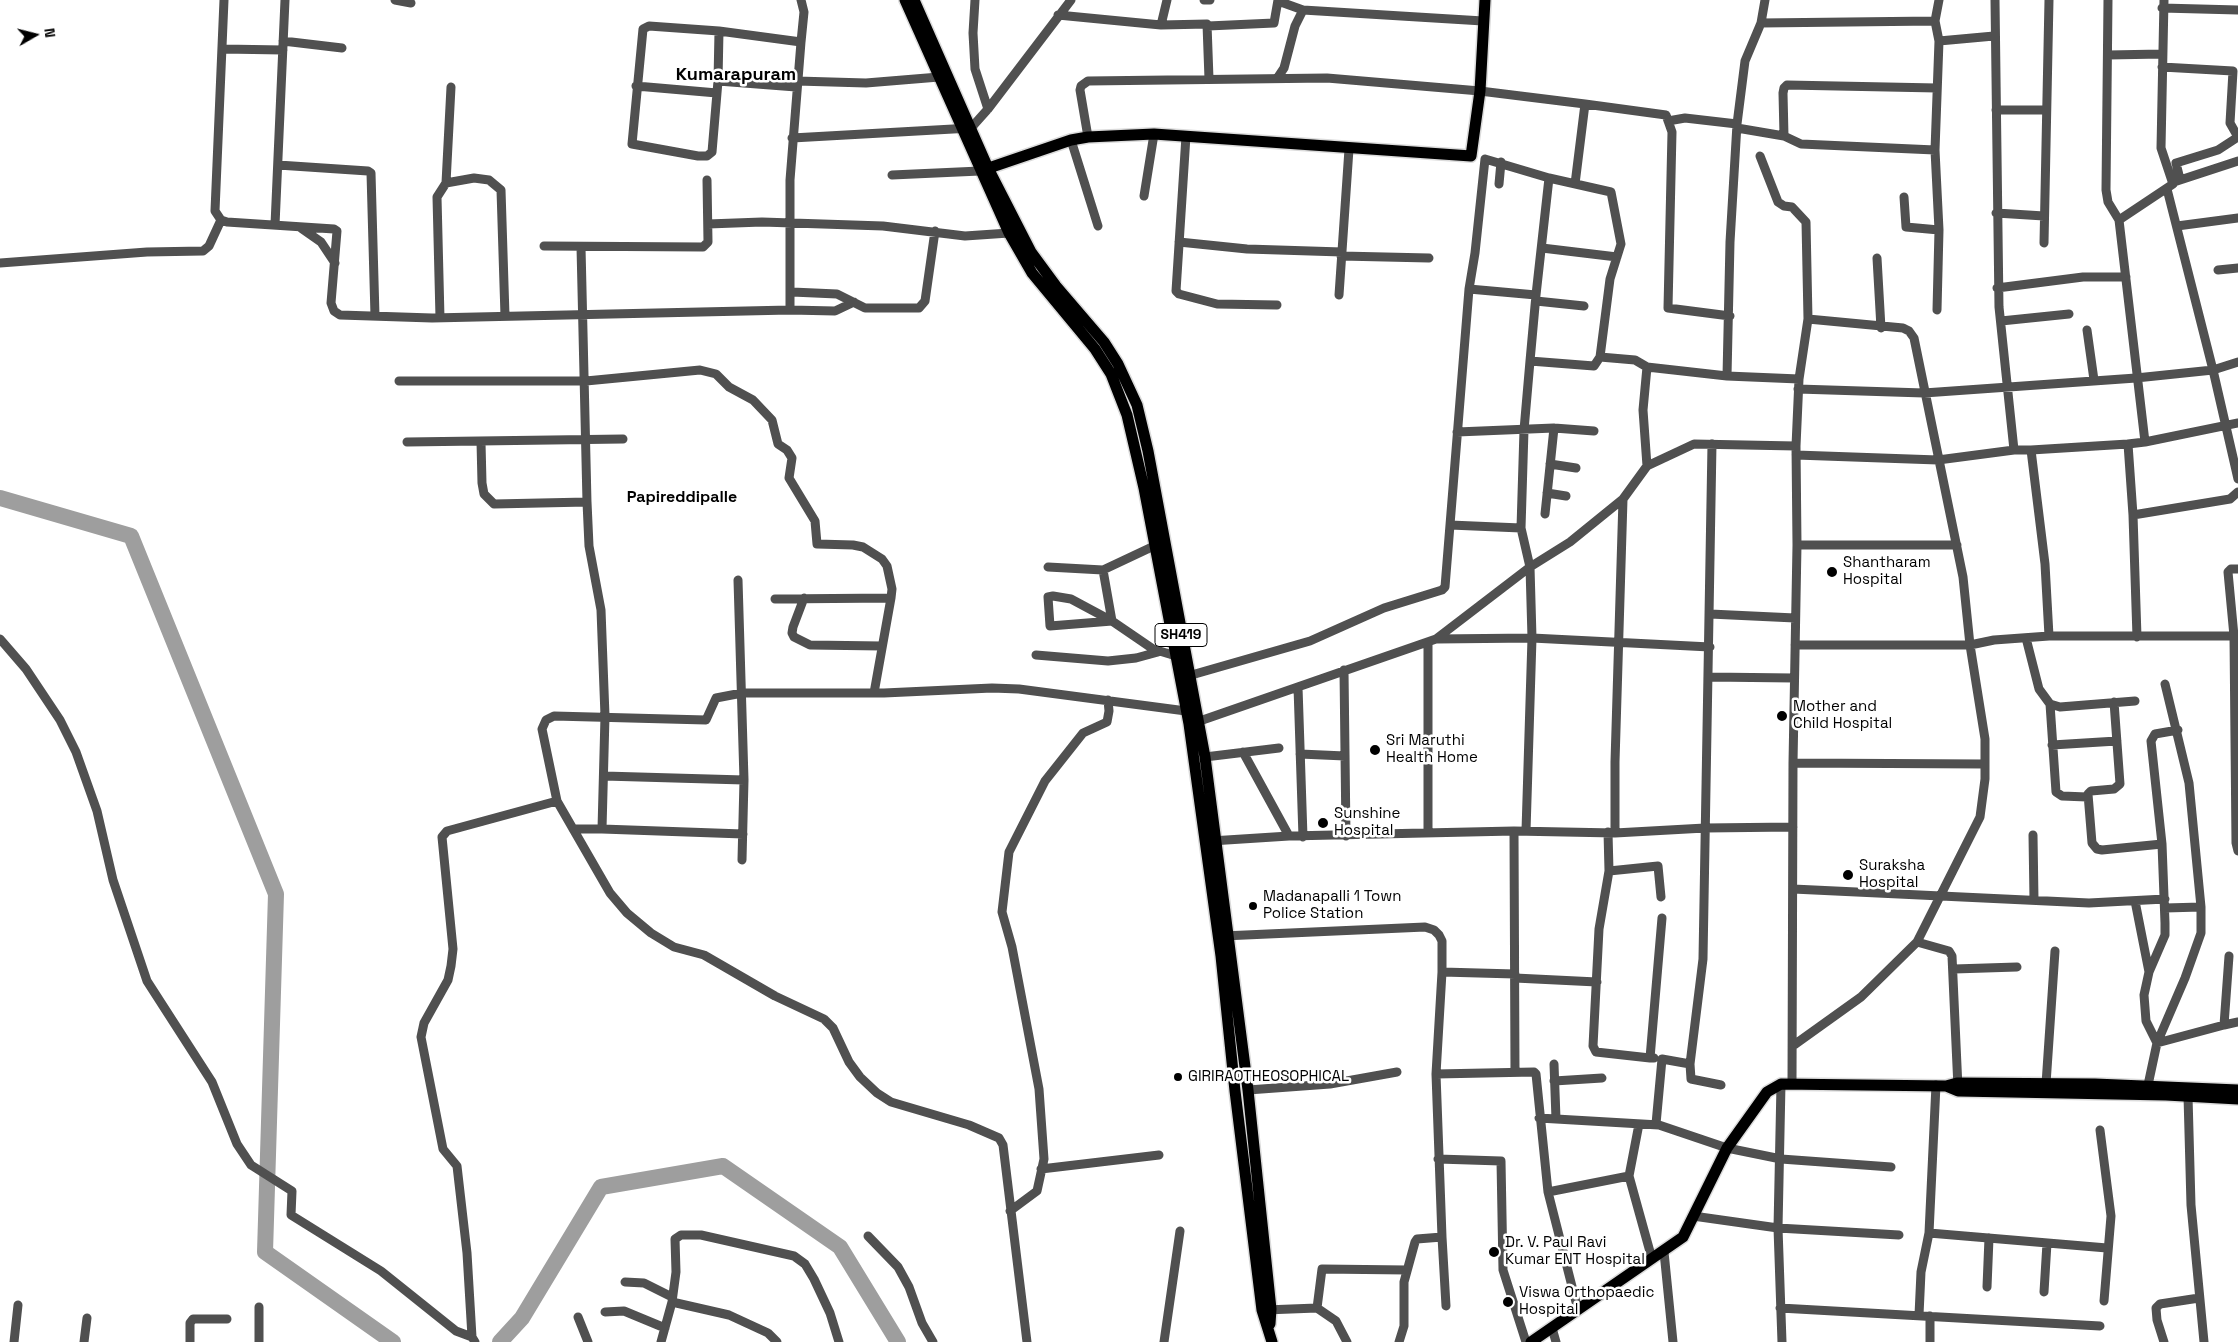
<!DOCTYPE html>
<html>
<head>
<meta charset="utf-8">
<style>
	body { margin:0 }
	#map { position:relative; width:2238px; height:1342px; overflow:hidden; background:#fff; font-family:"Space Grotesk",sans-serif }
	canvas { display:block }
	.north { position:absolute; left:10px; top:10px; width:50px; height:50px; -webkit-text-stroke:4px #fff; paint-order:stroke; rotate:82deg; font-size:14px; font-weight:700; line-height:20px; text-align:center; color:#000 }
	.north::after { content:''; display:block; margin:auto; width:18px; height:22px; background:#000; clip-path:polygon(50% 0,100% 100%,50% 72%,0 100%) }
</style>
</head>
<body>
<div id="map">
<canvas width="2238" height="1342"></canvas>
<div class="north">N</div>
</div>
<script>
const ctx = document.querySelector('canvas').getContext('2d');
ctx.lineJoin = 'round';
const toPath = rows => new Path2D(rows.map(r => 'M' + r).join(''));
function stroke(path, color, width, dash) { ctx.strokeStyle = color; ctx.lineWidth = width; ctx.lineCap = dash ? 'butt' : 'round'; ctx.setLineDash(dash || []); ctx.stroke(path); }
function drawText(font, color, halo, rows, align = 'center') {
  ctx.font = font + ' "Space Grotesk",sans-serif'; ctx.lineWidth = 5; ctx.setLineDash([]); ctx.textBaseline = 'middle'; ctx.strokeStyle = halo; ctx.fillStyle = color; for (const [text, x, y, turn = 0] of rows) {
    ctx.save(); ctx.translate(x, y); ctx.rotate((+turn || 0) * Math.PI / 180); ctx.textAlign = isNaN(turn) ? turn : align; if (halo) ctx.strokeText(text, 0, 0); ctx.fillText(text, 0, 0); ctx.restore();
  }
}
stroke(toPath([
	[0,498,131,536,276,894,265,1252,393,1342],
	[500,1342,522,1318,601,1187,723,1166,840,1247,898,1342]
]), '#9e9e9e', 16);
const major = toPath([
	[905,0,1009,233,1032,273,1095,349,1111,374,1127,415,1144,488,1189,724,1221,956,1235,1091,1262,1310,1272,1342],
	[914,0,988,168,1031,252,1056,286,1104,342,1118,364,1137,405,1148,451,1205,757,1248,1090,1271,1309,1270,1324],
	[983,170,1071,140,1088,137,1154,134,1471,156,1480,91,1485,0],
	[1946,1086,1958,1091,2166,1095,2238,1099],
	[1531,1342,1683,1237,1727,1148,1767,1092,1781,1084,1946,1086,1957,1083,2095,1084,2238,1090]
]);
stroke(major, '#dbdbdb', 14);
stroke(toPath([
	[224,0,215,211,221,220,227,222,334,229,337,231,331,303,334,311,340,315,432,318,790,310,790,180,801,42,719,31,649,26,643,29,632,144,698,156,707,156,712,152,718,81,719,31],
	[395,0,411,3],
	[975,0,973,33,975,69,988,109],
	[1204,0,1210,0],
	[1995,0,1999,307,2014,450,2031,450,2045,564,2049,636],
	[2108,0,2106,190,2108,202,2119,220,2145,442,2128,444,2133,515,2137,637],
	[1278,1,1303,10,1483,21],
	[2162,8,2238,10],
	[1058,15,1161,25,1167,0],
	[1761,23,1935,21],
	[1161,25,1207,24,1209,79],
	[1208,26,1274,23,1278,0],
	[283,41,342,48],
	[1939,41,1994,36],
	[801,42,804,12,801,0],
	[223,49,283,50],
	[2108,55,2162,54],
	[2162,67,2233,71,2230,123,2238,137],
	[1278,77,1284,68,1295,26,1303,10],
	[718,81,796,87],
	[797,81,866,83,939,77],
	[636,86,717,93],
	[1996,110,2046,110],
	[1668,121,1685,118,1737,124],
	[1737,128,1784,136,1801,144,1935,150],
	[1186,136,1176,291,1179,294,1217,304,1277,305],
	[1784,136,1783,93,1784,88,1787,85,1937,88],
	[1088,137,1080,90,1081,86,1088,81,1327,78,1480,91,1585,104],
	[792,138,971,128,988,109,1071,0],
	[1071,140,1098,226],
	[1760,156,1778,202,1784,206,1792,207,1806,222,1808,319,1799,379,1796,446],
	[278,165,368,171,371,173,375,316],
	[892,175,980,171],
	[2180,179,2176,163,2218,150,2238,137],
	[2177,181,2238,161],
	[446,183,451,87],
	[1499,184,1501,162],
	[1575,184,1585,104,1666,115,1672,132,1668,308,1730,316],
	[1144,196,1154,134],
	[1904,197,1906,227,1939,230],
	[1996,213,2044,216],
	[2119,220,2173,184,2161,148,2164,0],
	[708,224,762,222,883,226,965,236,1009,233],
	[275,225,285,0],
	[2177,226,2238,218],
	[301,228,321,242,335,263],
	[1179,242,1247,249,1342,252],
	[2044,243,2049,0],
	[544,246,703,247,708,242,707,180],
	[1542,248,1617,257],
	[1341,256,1429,258],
	[1877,258,1881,328],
	[0,263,147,252,203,251,209,246,221,220],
	[2218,270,2238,268],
	[1997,288,2083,277,2126,277],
	[1469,289,1536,295],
	[792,292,837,294,865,308,919,308,925,301,935,231],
	[1339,295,1349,149],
	[1536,301,1584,306],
	[790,310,835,311,854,302],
	[1937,310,1939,230,1935,150,1939,41,1935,21,1939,0],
	[440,318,437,197,446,183,474,178,489,180,501,190,505,316],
	[2001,321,2069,314],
	[2087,330,2094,380],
	[1600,357,1635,360,1647,367,1727,376,1799,379],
	[2238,362,2213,370,2238,479],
	[1647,367,1643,410,1647,466],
	[1727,376,1730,242,1737,124,1745,61,1761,23,1765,0],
	[399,381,586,381,700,370,716,374,729,387,753,400,772,420,778,444,787,450,792,458,789,478,815,521,817,544,853,545,863,547,882,559,887,566,892,589,891,598,874,693],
	[1798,389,1924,393,2136,378,2213,370,2167,189],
	[1457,432,1554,428,1594,431],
	[407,442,623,439],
	[481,442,482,483,484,494,494,504,587,502],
	[2145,442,2238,423],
	[2031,450,2128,444],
	[1796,455,1938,460,2014,450],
	[1550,464,1576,468],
	[1547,493,1566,496],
	[1545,514,1554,428],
	[2133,515,2230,499,2238,492],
	[1450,525,1521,528],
	[1797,545,1957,545],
	[1048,567,1103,570,1154,546],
	[2238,569,2231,569,2228,572,2234,636,2236,843,2238,851],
	[1103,570,1112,621,1050,626,1048,597,1053,596,1071,599,1112,621,1153,649,1176,656],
	[738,580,744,780,742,860],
	[804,598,793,627,792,633,794,637,810,645,882,646],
	[775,599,891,598],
	[1710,614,1795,618],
	[2026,638,2039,689,2050,704,2060,707,2135,701],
	[0,639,26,669,60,720,76,752,97,811,113,880,147,981,212,1082,237,1144,251,1165,292,1191,291,1215,381,1271,456,1331,472,1337],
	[1437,639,1532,638,1710,647],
	[1428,642,1428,833],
	[1795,645,1970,645,1963,577,1914,338,1909,331,1903,328,1808,319],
	[1036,655,1108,661,1136,658,1158,652],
	[1344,670,1346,836],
	[1188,676,1310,641,1384,608,1442,590,1445,587,1469,289,1475,253,1485,159,1549,178],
	[1709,677,1794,678],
	[1298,687,1303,837],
	[2114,702,2120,784,2114,789,2091,791,2088,794,2092,843,2097,849,2102,850,2162,844],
	[2050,704,2056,792,2062,796,2087,797],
	[1194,723,1436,639,1530,567,1570,542,1623,499,1647,466,1694,444,1796,446,1797,545,1793,763,1792,1084],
	[2052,745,2117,741],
	[1243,752,1289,836],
	[1300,754,1345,756],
	[1205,757,1279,748],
	[1793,763,1985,764],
	[604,776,744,780],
	[557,801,610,893,627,913,651,933,674,947,704,955,775,996,824,1019,833,1028,849,1062,860,1077,877,1093,891,1102,969,1125,999,1138,1003,1145,1027,1342],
	[573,829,602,829,605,716,601,610,589,546,587,502,581,247],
	[602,829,743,834],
	[1514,831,1515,1072],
	[1526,831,1532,638,1530,567,1521,528,1524,430,1530,361,1536,295,1549,178,1611,192,1621,244,1610,279,1600,357,1594,366,1530,361],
	[1608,832,1609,871,1599,929,1593,1046,1596,1052,1650,1058],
	[1615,833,1615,762,1623,499],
	[2033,835,2034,900],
	[1211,841,1289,836,1514,831,1615,833,1705,828,1793,827],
	[1609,871,1658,866,1661,897],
	[1793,889,2089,903,2165,899],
	[2135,901,2149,972],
	[2165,908,2201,907],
	[1223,936,1425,927,1434,930,1439,935,1442,941,1442,972,1436,1074,1442,1237,1417,1239,1415,1242,1404,1282,1404,1326,1399,1342],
	[1917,942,1949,951,1952,956,1958,1088],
	[1954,969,2017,967],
	[1442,972,1515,974],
	[1515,978,1597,982],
	[2224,1025,2238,1022],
	[2157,1043,2185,978,2201,933,2201,907,2189,783,2165,684],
	[2157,1043,2146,1021,2144,995,2149,972,2165,935,2165,923,2162,844,2151,741,2155,734,2178,730],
	[1794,1045,1861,997,1917,942,1980,817,1985,779,1985,739,1970,645,1994,640,2049,636,2238,636],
	[1654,1058,1650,1058,1662,918],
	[1554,1064,1556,1119],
	[1690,1064,1703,959,1712,444],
	[1436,1074,1534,1072,1536,1074,1548,1192,1578,1310],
	[1554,1081,1602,1078],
	[1781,1084,1778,1228,1782,1342],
	[2046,1084,2055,951],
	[1721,1085,1691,1079,1690,1064,1662,1059,1656,1124,1727,1148,1781,1159,1891,1167],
	[2148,1085,2157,1043,2224,1025,2229,956],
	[1248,1090,1330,1084,1397,1072],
	[2188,1096,2191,1205,2204,1342],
	[1539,1118,1659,1125],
	[2100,1130,2111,1216,2104,1301],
	[1438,1159,1501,1161,1503,1270,1526,1342],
	[1041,1169,1159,1155],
	[1629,1176,1639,1124],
	[1548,1192,1629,1176,1652,1259],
	[1010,1211,1037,1191,1044,1159,1039,1089,1012,947,1002,912,1009,852,1045,781,1083,733,1107,722,1109,711,1108,700],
	[1693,1216,1778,1228,1899,1235],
	[1929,1233,2107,1248],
	[868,1236,898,1267,909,1287,922,1323,933,1342],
	[1442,1237,1446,1306],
	[1664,1252,1673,1342],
	[625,1282,644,1283,672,1297],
	[1987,1287,1989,1238],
	[2044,1292,2047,1243],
	[672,1302,729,1315,768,1333,777,1342],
	[1317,1308,1322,1269,1407,1270],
	[1780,1308,2100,1326],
	[1265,1310,1317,1308,1336,1321,1347,1342],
	[605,1312,624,1311,665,1328],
	[1919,1315,1921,1272,1929,1233,1936,1085],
	[1930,1316,1930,1342],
	[578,1317,588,1342],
	[1552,1328,1556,1342],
	[14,1342,18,1305],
	[84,1342,87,1318],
	[190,1342,190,1323,193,1319,227,1319],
	[259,1342,259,1307],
	[475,1342,472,1337,467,1253,457,1166,443,1149,421,1037,424,1023,448,980,451,966,453,949,442,837,447,831,557,801,542,729,546,720,554,716,706,720,716,698,742,693,884,693,992,688,1019,689,1186,711],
	[661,1342,672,1302,676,1272,675,1239,681,1235,701,1235,794,1256,805,1264,814,1279,830,1313,839,1342],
	[1164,1342,1180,1231],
	[2164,1342,2157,1320,2156,1308,2160,1304,2199,1298]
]), '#505050', 9);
stroke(major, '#000', 11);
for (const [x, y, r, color] of [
	[1832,572,6,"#000"],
	[1782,716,6,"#000"],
	[1375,750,6,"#000"],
	[1323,823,6,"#000"],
	[1848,875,6,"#000"],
	[1253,906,5,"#000"],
	[1178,1077,5,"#000"],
	[1494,1252,6,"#000"],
	[1508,1302,6,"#000"]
]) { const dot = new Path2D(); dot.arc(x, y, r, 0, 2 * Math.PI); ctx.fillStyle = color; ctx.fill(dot); stroke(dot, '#fff', 2); }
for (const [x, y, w] of [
	[1181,635,52]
]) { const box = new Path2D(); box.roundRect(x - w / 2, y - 11.5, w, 23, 4); ctx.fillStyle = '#fff'; ctx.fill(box); stroke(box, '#000', 1); }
drawText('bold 14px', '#000', null, [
	["SH419",1181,635]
]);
drawText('15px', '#000', '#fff', [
	["Shantharam",1843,563],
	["Hospital",1843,580],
	["Mother and",1793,707],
	["Child Hospital",1793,724],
	["Sri Maruthi",1386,741],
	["Health Home",1386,758],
	["Sunshine",1334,814],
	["Hospital",1334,831],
	["Suraksha",1859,866],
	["Hospital",1859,883],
	["Madanapalli 1 Town",1263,897],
	["Police Station",1263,914],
	["GIRIRAOTHEOSOPHICAL",1188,1077],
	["Dr. V. Paul Ravi",1505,1243],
	["Kumar ENT Hospital",1505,1260],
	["Viswa Orthopaedic",1519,1293],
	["Hospital",1519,1310]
], 'left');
drawText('bold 16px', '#000', '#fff', [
	["Papireddipalle",682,498]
]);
drawText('bold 18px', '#000', '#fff', [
	["Kumarapuram",736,75]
]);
</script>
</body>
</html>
